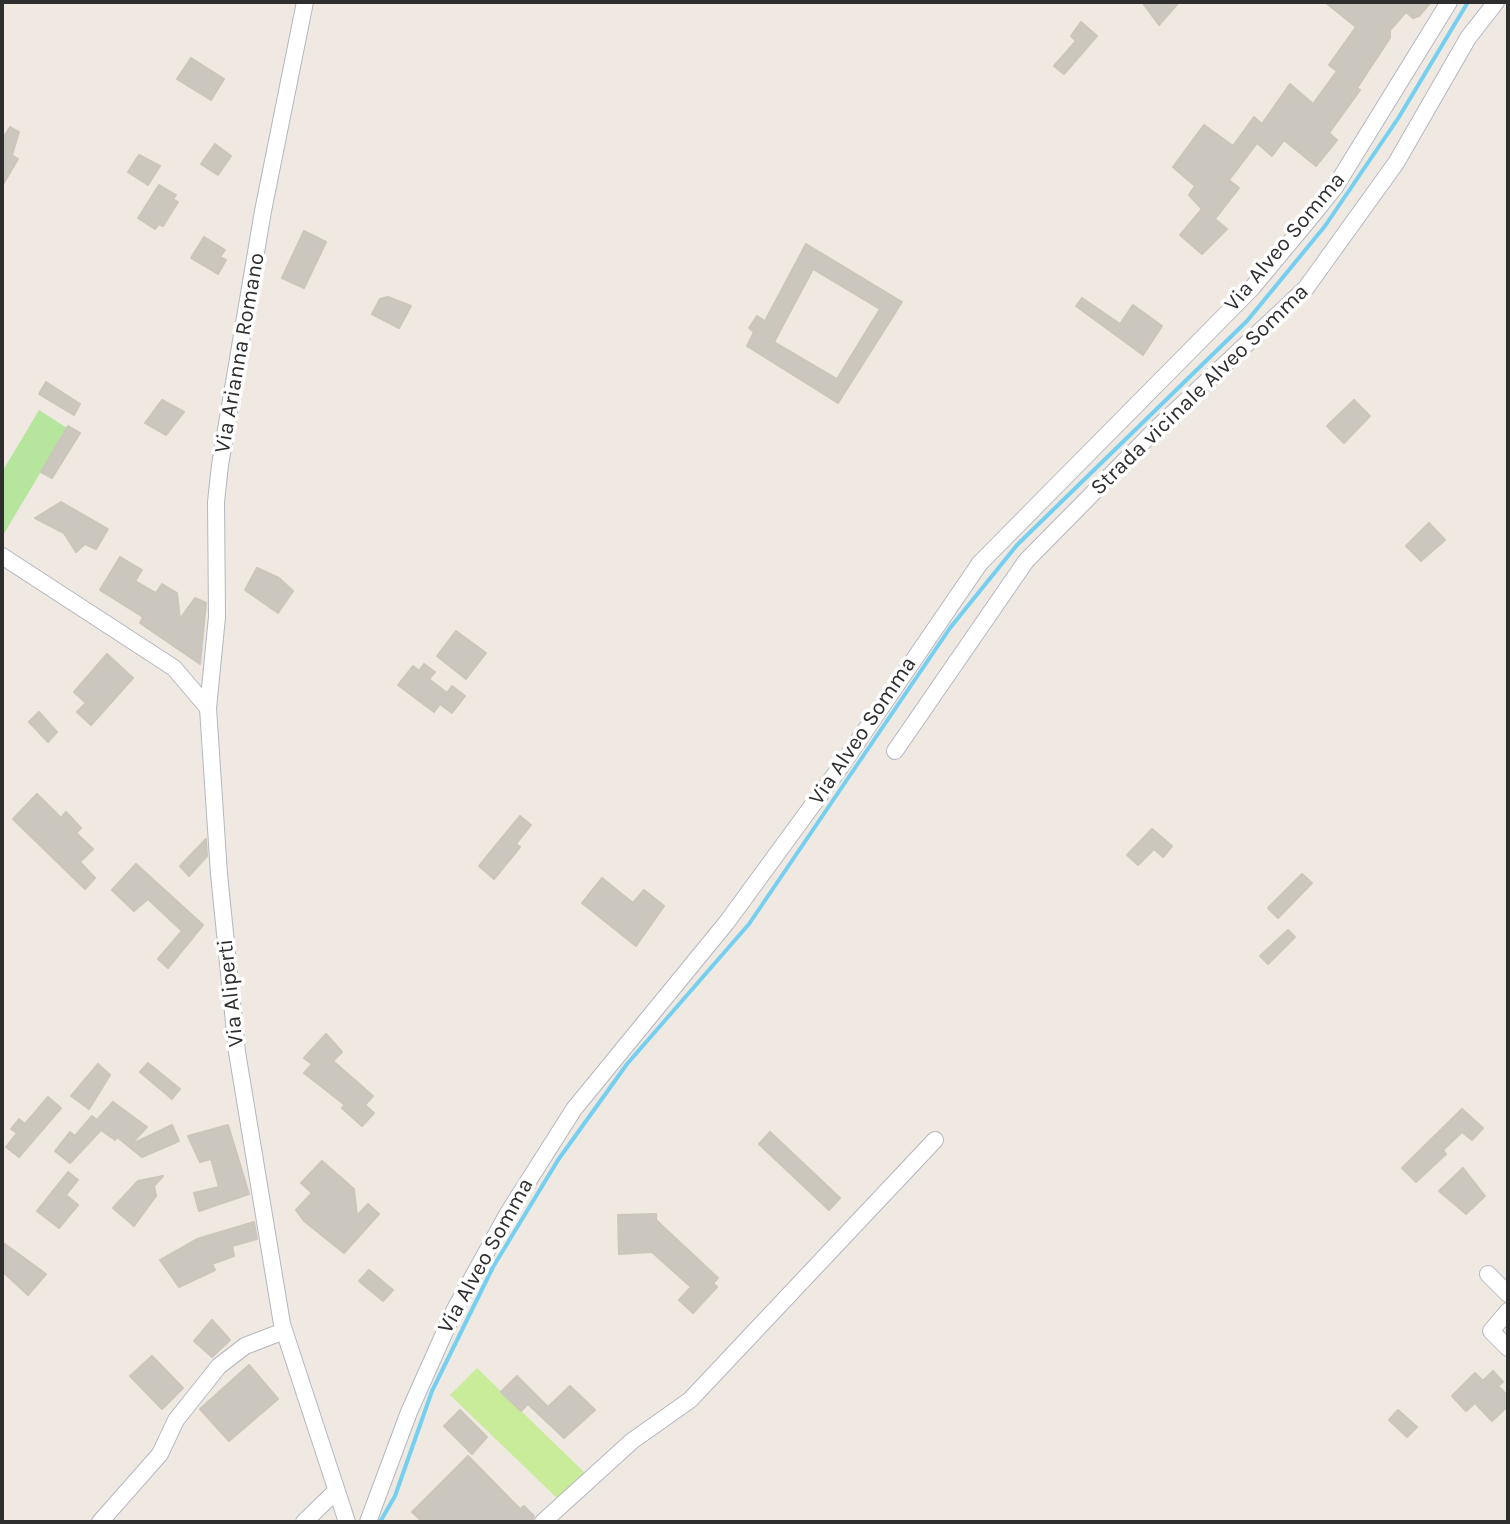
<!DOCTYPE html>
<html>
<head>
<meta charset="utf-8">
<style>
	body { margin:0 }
	#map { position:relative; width:1510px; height:1524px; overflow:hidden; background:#efe9e1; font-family:Karla,sans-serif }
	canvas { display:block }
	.frame { position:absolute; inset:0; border:4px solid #2e2e2e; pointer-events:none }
</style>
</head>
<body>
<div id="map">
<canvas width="1510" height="1524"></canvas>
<div class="frame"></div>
</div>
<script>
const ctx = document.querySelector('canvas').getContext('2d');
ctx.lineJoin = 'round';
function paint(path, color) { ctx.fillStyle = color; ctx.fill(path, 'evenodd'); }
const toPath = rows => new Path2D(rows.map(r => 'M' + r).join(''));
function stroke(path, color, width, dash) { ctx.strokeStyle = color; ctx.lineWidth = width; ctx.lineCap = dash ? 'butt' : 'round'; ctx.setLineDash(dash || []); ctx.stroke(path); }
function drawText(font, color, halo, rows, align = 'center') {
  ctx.font = font + ' Karla,sans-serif'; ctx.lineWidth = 7; ctx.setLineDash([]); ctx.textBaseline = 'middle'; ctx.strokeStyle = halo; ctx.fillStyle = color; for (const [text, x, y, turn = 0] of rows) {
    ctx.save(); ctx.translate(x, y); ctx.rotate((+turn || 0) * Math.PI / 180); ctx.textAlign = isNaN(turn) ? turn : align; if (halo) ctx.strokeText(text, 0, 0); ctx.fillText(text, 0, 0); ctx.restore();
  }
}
paint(toPath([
	[39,410,67,428,2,537,2,472]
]), '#b6e59e');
paint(toPath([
	[477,1368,587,1475,561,1502,450,1395]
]), '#c9ec9a');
stroke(toPath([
	[380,1522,395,1496,432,1391,493,1267,558,1160,627,1064,749,924,950,628,1017,545,1247,321,1325,226,1399,117,1468,2]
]), '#75cff0', 4);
const building = toPath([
	[1142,2,1179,2,1159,25,1142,2],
	[1325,2,1431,2,1419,16,1413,18,1406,12,1390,30,1390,38,1357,88,1360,90,1329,133,1337,140,1316,166,1284,140,1272,156,1257,143,1229,180,1239,188,1215,219,1227,229,1202,254,1180,235,1202,209,1189,195,1195,186,1173,167,1204,125,1233,146,1254,117,1262,124,1290,84,1313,104,1337,71,1329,65,1356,27,1325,2],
	[1081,22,1097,36,1064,74,1054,66,1076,41,1071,36,1081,22],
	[191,58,224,79,211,100,177,79,191,58],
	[10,127,19,132,12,155,18,159,2,186,2,140,10,127],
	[215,144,231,156,218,175,201,164,215,144],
	[139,155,160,166,148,185,128,172,139,155],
	[159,185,176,195,173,199,178,202,163,226,159,224,155,229,138,218,159,185],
	[304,231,326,242,304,288,282,278,304,231],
	[204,237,225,250,220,257,226,260,218,274,191,258,204,237],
	[806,244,902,302,838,403,747,346,754,332,749,328,757,316,765,321,806,244],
	[813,269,880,309,837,379,774,342,813,269],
	[388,297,411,306,399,328,372,314,380,299,388,297],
	[1082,298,1120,324,1133,305,1162,326,1143,355,1076,306,1082,298],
	[46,382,80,404,74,415,39,394,46,382],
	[162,400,184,412,166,435,145,423,162,400],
	[1354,400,1370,416,1344,443,1327,426,1354,400],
	[68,426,80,433,52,478,41,472,68,426],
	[61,502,108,529,96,549,85,544,76,552,64,533,35,518,61,502],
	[1429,523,1445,540,1421,561,1406,546,1429,523],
	[120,557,142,570,135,581,156,593,162,584,177,593,180,619,195,598,206,603,200,664,140,623,143,617,100,590,120,557],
	[257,568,279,578,293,591,278,613,245,590,257,568],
	[456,631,486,653,466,679,437,656,456,631],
	[107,654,133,678,91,725,77,712,86,703,74,692,107,654],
	[424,664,435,672,429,679,447,693,452,686,465,696,452,713,440,704,434,712,398,685,413,666,419,671,424,664],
	[39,712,57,732,48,742,29,722,39,712],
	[37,794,61,818,66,812,81,828,76,833,93,849,80,862,95,878,85,889,13,819,37,794],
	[520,816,531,825,516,844,520,847,494,879,479,866,520,816],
	[1152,829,1172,846,1163,857,1154,849,1138,865,1127,855,1152,829],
	[206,839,207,856,189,876,180,866,206,839],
	[136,864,203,925,168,968,158,959,182,931,148,899,134,911,112,890,136,864],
	[1302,874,1312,883,1278,918,1268,908,1302,874],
	[602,878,633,903,644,890,664,906,636,946,582,903,602,878],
	[1288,930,1295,937,1268,964,1260,956,1288,930],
	[326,1034,342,1052,333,1061,373,1096,365,1105,374,1113,362,1126,342,1108,345,1105,304,1073,312,1064,304,1058,326,1034],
	[148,1063,180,1089,172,1099,140,1072,148,1063],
	[98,1064,110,1075,89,1109,71,1096,98,1064],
	[48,1097,61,1108,19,1157,6,1147,17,1133,11,1129,19,1119,25,1124,48,1097],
	[113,1102,147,1127,130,1145,172,1125,179,1141,142,1157,117,1137,115,1140,101,1130,70,1163,55,1151,70,1132,75,1136,92,1116,97,1120,113,1102],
	[1462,1109,1483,1128,1472,1140,1462,1132,1443,1150,1446,1154,1416,1182,1402,1168,1462,1109],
	[228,1125,249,1194,199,1211,194,1193,219,1187,211,1159,200,1162,188,1136,228,1125],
	[770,1132,840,1198,829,1210,759,1144,770,1132],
	[322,1161,354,1189,357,1216,368,1204,379,1214,344,1253,304,1221,296,1210,312,1193,301,1183,322,1161],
	[1463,1168,1485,1196,1466,1214,1439,1191,1463,1168],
	[68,1172,78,1180,66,1195,78,1205,59,1228,37,1211,68,1172],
	[163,1176,154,1186,156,1196,134,1226,113,1208,138,1181,163,1176],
	[656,1214,656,1220,718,1278,713,1283,717,1287,693,1313,679,1300,691,1287,652,1252,619,1254,618,1215,656,1214],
	[254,1222,257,1239,232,1246,234,1256,212,1264,215,1270,179,1287,160,1260,197,1239,254,1222],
	[2,1242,46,1274,28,1295,2,1271,2,1242],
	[369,1270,393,1290,383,1301,359,1281,369,1270],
	[212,1320,230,1340,212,1357,194,1341,212,1320],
	[152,1356,183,1388,162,1409,130,1376,152,1356],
	[249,1365,278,1399,229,1441,200,1409,249,1365],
	[1493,1371,1503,1382,1498,1386,1508,1396,1508,1406,1492,1421,1475,1403,1466,1411,1452,1396,1475,1373,1483,1381,1493,1371],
	[517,1376,548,1407,570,1386,595,1410,564,1438,528,1404,521,1411,501,1392,517,1376],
	[460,1410,487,1437,472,1454,444,1426,460,1410],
	[1398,1410,1417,1427,1407,1437,1389,1420,1398,1410],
	[468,1456,520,1509,524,1506,534,1516,532,1522,423,1522,412,1512,468,1456]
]);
paint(building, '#cbc7bf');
stroke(building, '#cbc5ba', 2);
const minor = toPath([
	[2,556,174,668,208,708,219,874,237,1052,282,1324,347,1522],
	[208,708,217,617,216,502,220,465,263,211,305,2],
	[895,751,1026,561,1158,427,1306,288,1396,163,1468,38,1496,2],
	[1488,1274,1508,1294],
	[1508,1311,1491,1331,1508,1348],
	[100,1522,160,1454,176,1420,219,1366,245,1346,284,1331],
	[304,1522,335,1492],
	[368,1522,409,1412,455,1309,508,1213,574,1109,727,922,839,769,980,563,1252,288,1311,217,1335,187,1449,2],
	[543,1522,632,1441,690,1400,935,1140]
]);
stroke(minor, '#b4b7c1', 18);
stroke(minor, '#fff', 16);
drawText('22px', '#2e2e2e', '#fff', [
	["Via Alveo Somma",1285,242,-50],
	["Via Arianna Romano",240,353,-80],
	["Strada vicinale Alveo Somma",1200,390,-44],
	["Via Alveo Somma",863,731,-56],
	["Via Aliperti",231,993,-96],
	["Via Alveo Somma",486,1256,-61]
]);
</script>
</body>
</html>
